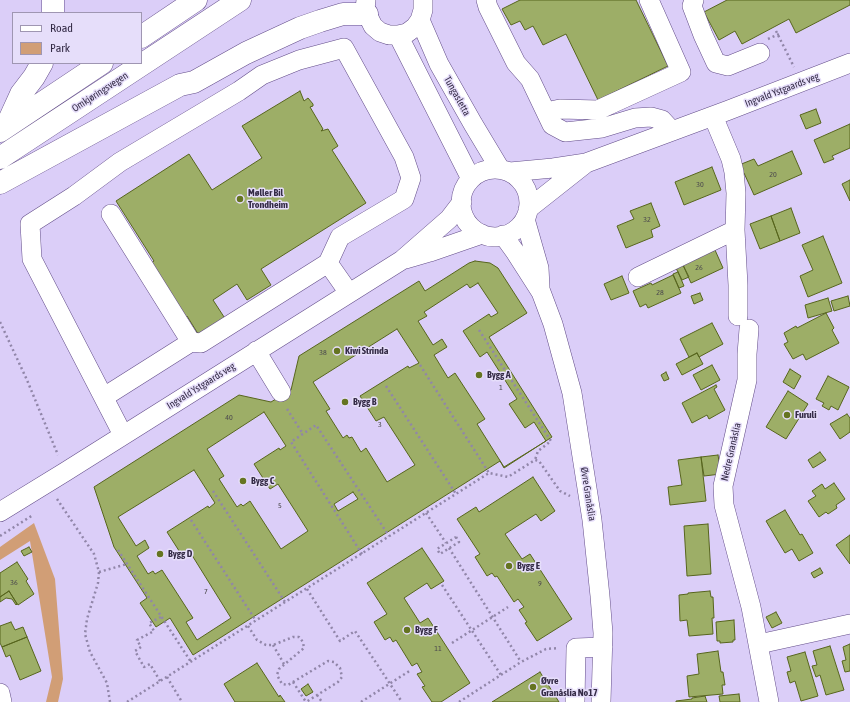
<!DOCTYPE html>
<html>
<head>
<meta charset="utf-8">
<style>
	body { margin:0 }
	#map { position:relative; width:850px; height:702px; overflow:hidden; background:#dbcef8; font-family:"Asap Condensed",sans-serif }
	canvas { display:block }
	.legend { position:absolute; left:12px; top:12px; width:130px; height:52px; box-sizing:border-box; background:#e6defa; border:1px solid #9f96b2; margin:0; padding:5px 7px; list-style:none; font-size:12px; color:#342b46 }
	.legend li { display:flex; align-items:center; gap:8px; height:20px }
	.legend b { width:20px; border:1px solid #9f96b2 }
</style>
</head>
<body>
<div id="map">
<canvas width="850" height="702"></canvas>
<ul class="legend">
<li><b style="height:5px;background:#fff"></b>Road</li>
<li><b style="height:11px;background:#d19e76"></b>Park</li>
</ul>
</div>
<script>
const ctx = document.querySelector('canvas').getContext('2d');
ctx.lineJoin = 'round';
function paint(path, color) { ctx.fillStyle = color; ctx.fill(path, 'evenodd'); }
const toPath = rows => new Path2D(rows.map(r => 'M' + r).join(''));
function stroke(path, color, width, dash) { ctx.strokeStyle = color; ctx.lineWidth = width; ctx.lineCap = dash ? 'butt' : 'round'; ctx.setLineDash(dash || []); ctx.stroke(path); }
function drawText(font, color, halo, rows, align = 'center') {
  ctx.font = font + ' "Asap Condensed",sans-serif'; ctx.lineWidth = 3; ctx.setLineDash([]); ctx.textBaseline = 'middle'; ctx.strokeStyle = halo; ctx.fillStyle = color; for (const [text, x, y, turn = 0] of rows) {
    ctx.save(); ctx.translate(x, y); ctx.rotate((+turn || 0) * Math.PI / 180); ctx.textAlign = isNaN(turn) ? turn : align; if (halo) ctx.strokeText(text, 0, 0); ctx.fillText(text, 0, 0); ctx.restore();
  }
}
paint(toPath([
	[34,523,55,579,63,679,58,702,46,702,52,677,30,541,0,560,0,547]
]), '#d19e76');
const building = toPath([
	[520,0,636,0,668,66,598,100,566,34,543,45,533,26,525,30,520,21,511,25,502,9,520,0],
	[727,0,850,0,850,5,796,33,789,19,742,44,735,31,719,40,704,12,727,0],
	[300,91,304,101,308,98,313,104,313,106,310,107,323,129,321,131,328,129,338,146,332,150,366,203,261,269,271,285,247,300,237,284,213,300,226,320,200,337,187,316,185,318,150,264,154,261,116,201,189,154,212,190,262,158,242,126,300,91],
	[816,109,821,123,806,129,800,115,816,109],
	[850,124,850,148,832,156,834,159,824,163,814,140,850,124],
	[792,151,802,174,754,195,744,173,743,173,739,165,754,159,758,166,792,151],
	[712,167,721,190,684,205,675,182,712,167],
	[850,180,850,201,842,184,850,180],
	[651,203,660,226,651,230,653,237,626,248,617,226,634,219,630,211,651,203],
	[791,208,800,233,780,241,771,216,791,208],
	[771,216,780,241,760,249,750,224,771,216],
	[823,236,842,283,808,297,800,276,813,270,802,245,823,236],
	[715,250,723,268,691,283,683,265,715,250],
	[475,261,490,263,498,268,527,313,489,337,552,437,504,468,500,461,193,655,170,618,156,627,140,603,147,598,114,547,94,487,239,395,271,402,291,390,299,356,419,281,425,291,469,263,475,261],
	[683,265,689,277,682,280,675,266,683,265],
	[678,272,684,286,679,288,673,274,678,272],
	[673,275,681,293,648,308,646,304,640,307,633,291,651,283,652,285,673,275],
	[622,276,629,293,611,300,604,284,622,276],
	[478,283,498,313,491,317,489,314,463,331,480,357,487,352,517,399,509,404,525,428,534,422,546,441,504,467,477,424,485,419,455,373,448,378,434,355,447,347,442,339,433,345,418,321,427,316,424,312,467,284,470,288,478,283],
	[700,293,703,300,694,304,691,296,700,293],
	[848,296,850,306,834,311,831,301,848,296],
	[828,298,832,311,808,318,805,305,828,298],
	[826,313,834,328,832,330,839,343,806,360,803,354,793,359,784,344,788,342,784,333,796,326,797,328,826,313],
	[712,323,723,344,699,357,697,353,689,357,680,339,712,323],
	[397,329,419,363,409,368,408,366,360,396,376,421,384,417,415,465,387,482,366,448,361,452,352,437,349,438,347,435,343,438,326,411,330,409,313,382,397,329],
	[697,353,703,364,682,375,676,364,697,353],
	[712,365,720,380,701,390,693,375,712,365],
	[790,369,801,376,794,389,783,382,790,369],
	[666,372,669,379,664,381,661,375,666,372],
	[828,376,849,387,838,410,831,406,829,410,822,406,824,403,816,399,828,376],
	[716,385,717,387,714,389,725,410,709,419,707,415,692,423,682,403,716,385],
	[788,391,808,404,786,439,766,427,788,391],
	[264,412,286,446,280,450,279,448,254,464,270,489,278,484,308,531,281,549,250,501,243,506,241,504,237,507,219,479,224,476,207,449,264,412],
	[847,414,850,418,850,432,840,439,830,424,847,414],
	[820,452,826,460,813,468,808,460,820,452],
	[718,455,721,474,704,476,701,457,718,455],
	[701,457,706,501,670,505,668,487,682,485,678,460,701,457],
	[194,470,215,503,209,508,208,506,167,532,183,557,190,552,231,618,197,640,186,622,193,618,162,570,155,574,153,571,148,574,137,556,149,548,145,540,136,546,118,517,194,470],
	[533,477,555,511,541,521,536,514,505,534,522,559,530,554,572,619,537,641,525,623,527,622,519,610,524,607,518,599,514,602,497,576,495,577,492,573,487,576,475,557,480,554,457,519,476,507,479,512,533,477],
	[834,483,845,499,836,505,837,508,828,514,826,512,819,517,808,501,816,496,812,491,822,484,825,489,834,483],
	[353,492,358,499,338,511,334,504,353,492],
	[785,510,800,535,802,534,813,553,799,561,792,549,785,553,766,521,785,510],
	[708,524,711,574,687,576,684,526,708,524],
	[850,535,850,564,836,545,850,535],
	[29,547,32,552,24,556,21,551,29,547],
	[422,548,444,581,431,589,427,583,404,598,420,623,428,618,470,683,441,702,432,702,422,687,425,686,417,674,422,672,417,663,412,666,396,640,393,642,390,637,385,640,374,622,387,614,367,583,422,548],
	[17,562,28,579,26,581,34,594,18,605,9,591,0,597,0,573,17,562],
	[820,568,823,573,814,578,811,573,820,568],
	[9,591,17,604,16,605,12,599,6,598,0,602,0,597,9,591],
	[710,591,711,597,713,597,714,618,712,618,713,634,689,636,687,620,680,621,679,595,688,594,688,593,710,591],
	[776,612,782,623,772,628,766,617,776,612],
	[734,620,735,640,733,640,733,642,720,643,720,641,717,641,716,622,734,620],
	[11,622,15,630,23,627,27,637,2,647,0,643,0,626,11,622],
	[27,637,41,671,20,680,10,655,6,657,2,647,27,637],
	[850,644,850,671,845,672,842,661,846,660,843,647,850,644],
	[830,646,844,690,826,695,820,675,816,677,812,666,817,665,813,651,830,646],
	[718,651,721,672,723,672,725,685,722,685,723,694,689,697,687,676,699,674,697,654,718,651],
	[805,652,818,696,801,701,795,681,790,683,787,672,791,671,787,657,805,652],
	[257,663,279,697,280,695,285,702,235,702,224,684,257,663],
	[540,672,559,702,492,702,540,672],
	[308,684,313,692,306,696,301,689,308,684],
	[739,694,740,702,720,702,719,696,739,694],
	[705,696,707,702,676,702,676,701,692,699,692,698,705,696]
]);
paint(building, '#9dae67');
stroke(building, '#57651d', 1);
const minor = toPath([
	[366,0,365,9,367,14,373,26,380,32,389,35,398,35,407,33,415,27,420,20,423,10,423,0],
	[486,0,488,7,516,63,530,79,552,125,565,132,602,128,635,118,651,117,662,120,672,131],
	[694,0,692,6,703,35,716,63,728,66,760,53],
	[420,20,439,64,473,124,500,169],
	[398,35,471,179],
	[546,112,560,109,598,110,681,72,649,0],
	[713,116,731,159,734,172,736,193,735,230,738,285,738,316],
	'461 203a34 34 0 1 1 68 0a34 34 0 1 1-68 0Z',
	[510,172,553,168,586,163,729,110,850,63],
	[528,209,585,164],
	[111,214,191,342,201,343,328,263],
	[525,219,539,268,540,287],
	[503,235,516,253,541,292,553,324,572,393,592,520,600,596,603,633,601,702],
	[406,259,430,252,482,234],
	[638,277,735,230],
	[749,329,747,354,747,380,723,486,724,505,751,607,769,702],
	[256,351,281,392],
	[104,397,191,342],
	[123,435,32,259,30,224,74,196,120,162,239,91,262,75,299,60,344,48,404,157,411,178,404,199,340,237,328,263,349,293],
	[0,512,65,472,402,260,449,219,462,202],
	[759,644,850,624],
	[0,693,2,702],
	[575,702,576,648,603,647]
]);
const highway = toPath([
	[53,0,53,13],
	[141,37,196,0],
	[6,127,21,94,34,77,42,63],
	[0,131,102,63],
	[0,158,240,0],
	[0,183,180,85,194,82,246,53,300,28,320,21,343,14,367,14]
]);
stroke(minor, '#634d89', 20);
stroke(highway, '#634d89', 23);
stroke(toPath([
	[776,31,794,67],
	[768,39,779,34],
	[0,322,27,380,58,455],
	[479,330,551,441,538,451,535,460],
	[420,365,489,473],
	[386,386,456,494],
	[287,409,303,434],
	[213,491,285,602],
	[57,499,94,554,99,572,98,583,87,619,85,634,90,652,107,683,110,702],
	[426,513,446,543],
	[191,520,256,621],
	[0,536,33,515],
	[456,537,459,542,440,554,437,549,456,537],
	[449,548,521,662],
	[118,550,191,662],
	[362,554,291,442,316,425,389,536],
	[99,572,127,564],
	[442,585,501,675],
	[307,589,340,641,355,631,402,702],
	[248,626,257,640,266,645,273,645,293,637,299,637,303,642,304,648,279,669,277,675,282,684,288,685,328,661,334,662,340,668,342,677,338,682,306,702],
	[452,643,508,607],
	[273,645,284,664],
	[167,677,182,702],
	[160,681,150,664,144,667,135,651,141,647,137,640,154,631,149,623,161,617],
	[293,682,306,702],
	[317,695,322,702],
	[127,702,489,473,508,477,535,460,539,461,560,491,570,496],
	[361,702,411,670],
	[459,702,521,662,546,649,559,648]
]), '#9186a9', 2.5, [2, 3]);
stroke(minor, '#fff', 19);
stroke(highway, '#fff', 22);
for (const [x, y, r, color] of [
	[240,199,4,"#657421"],
	[337,351,4,"#657421"],
	[479,375,4,"#657421"],
	[345,402,4,"#657421"],
	[787,415,4,"#657421"],
	[243,481,4,"#657421"],
	[160,554,4,"#657421"],
	[509,566,4,"#657421"],
	[407,630,4,"#657421"],
	[533,687,4,"#657421"]
]) { const dot = new Path2D(); dot.arc(x, y, r, 0, 2 * Math.PI); ctx.fillStyle = color; ctx.fill(dot); stroke(dot, '#e6defa', 1.5); }
drawText('8px', '#4e4c4e', null, [
	["20",773,174],
	["30",700,184],
	["32",647,219],
	["26",699,267],
	["28",660,292],
	["38",323,352],
	["1",501,387],
	["40",229,417],
	["3",380,424],
	["5",280,505],
	["36",14,582],
	["9",540,583],
	["7",206,591],
	["11",438,648]
]);
drawText('10px', '#342b46', '#e6defa', [
	["Ingvald Ystgaards veg",782,90,-21],
	["Omkjøringsvegen",100,92,-33],
	["Tungasletta",457,96,61],
	["Ingvald Ystgaards veg",201,386,-32],
	["Nedre Granåslia",731,452,-77],
	["Øvre Granåslia",588,494,81]
]);
drawText('bold 10px', '#342b46', '#e6defa', [
	["Møller Bil",248,193],
	["Trondheim",248,205],
	["Kiwi Strinda",345,351],
	["Bygg A",487,375],
	["Bygg B",353,402],
	["Furuli",795,415],
	["Bygg C",251,481],
	["Bygg D",168,554],
	["Bygg E",517,566],
	["Bygg F",415,630],
	["Øvre",541,681],
	["Granåslia No17",541,693]
], 'left');
</script>
</body>
</html>
